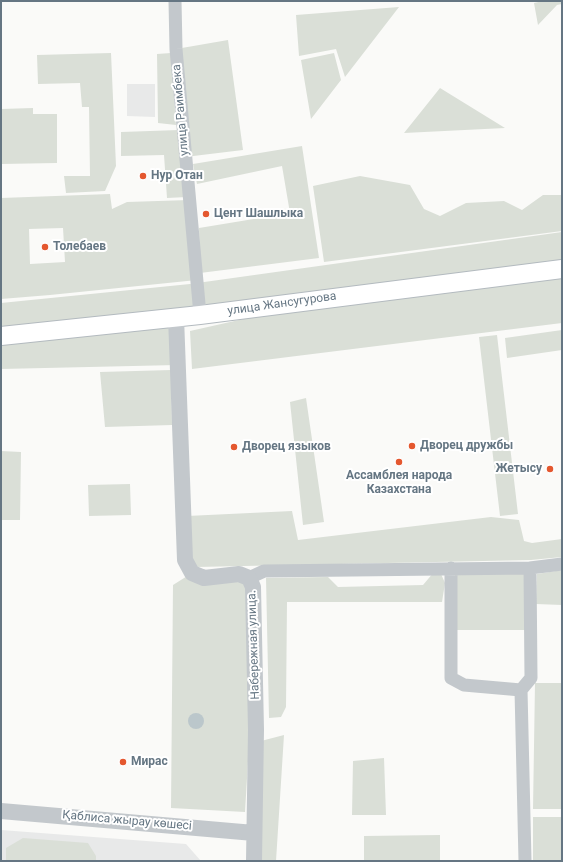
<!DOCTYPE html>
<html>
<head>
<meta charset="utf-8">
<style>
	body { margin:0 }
	#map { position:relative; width:563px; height:862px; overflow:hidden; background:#fafaf8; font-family:Roboto,sans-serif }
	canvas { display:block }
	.frame { position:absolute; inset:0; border:2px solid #657683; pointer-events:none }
</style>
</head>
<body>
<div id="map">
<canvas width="563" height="862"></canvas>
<div class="frame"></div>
</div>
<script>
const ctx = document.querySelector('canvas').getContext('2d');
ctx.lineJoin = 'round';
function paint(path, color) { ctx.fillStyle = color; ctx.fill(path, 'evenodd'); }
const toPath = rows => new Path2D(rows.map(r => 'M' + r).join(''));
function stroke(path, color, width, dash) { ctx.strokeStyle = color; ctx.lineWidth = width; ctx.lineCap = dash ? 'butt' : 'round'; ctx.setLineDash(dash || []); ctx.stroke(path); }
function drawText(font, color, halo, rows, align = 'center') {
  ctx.font = font + ' Roboto,sans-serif'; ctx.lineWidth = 4; ctx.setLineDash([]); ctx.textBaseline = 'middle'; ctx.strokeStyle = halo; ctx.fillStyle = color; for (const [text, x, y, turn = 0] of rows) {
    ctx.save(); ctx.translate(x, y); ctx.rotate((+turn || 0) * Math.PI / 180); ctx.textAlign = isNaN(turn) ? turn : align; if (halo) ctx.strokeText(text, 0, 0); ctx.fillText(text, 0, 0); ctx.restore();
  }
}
paint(toPath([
	[127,84,155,84,155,117,127,116],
	[1,830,186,844,201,861,1,861]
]), '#e8e9e9');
paint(toPath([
	[543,1,562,1,562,4,557,5,538,25,534,3],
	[399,7,345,77,336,49,299,56,296,15],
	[228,40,243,150,185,157,176,49],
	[111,53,116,166,105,191,66,193,64,176,90,176,89,107,82,107,80,83,38,84,37,55],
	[171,53,176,125,158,123,157,54],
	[334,53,341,80,311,119,301,60],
	[440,88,505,128,404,133],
	[33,108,33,114,57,114,57,163,1,164,1,109],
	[179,130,187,197,167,198,164,155,121,156,121,132],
	[302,146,319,258,200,273,199,228,290,213,282,166,197,184,193,164],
	[360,176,410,185,424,209,440,216,466,203,504,201,522,210,543,195,562,195,562,231,324,262,313,186],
	[110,194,112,209,127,202,189,200,197,280,50,295,1,299,1,198],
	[63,228,65,262,30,264,29,229],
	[562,232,562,264,1,332,1,303,190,284],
	[562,269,562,323,192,369,190,331,346,296],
	[176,317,177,365,1,369,1,340],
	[562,330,562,350,507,358,505,338],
	[497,335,518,514,500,516,479,337],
	[171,370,172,425,105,427,100,372],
	[306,398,324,522,303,525,290,402],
	[1,451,21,452,20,520,1,520],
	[130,484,131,515,89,516,88,485],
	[292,511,298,540,491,517,519,520,524,541,532,543,562,539,562,557,531,560,196,567,187,551,187,516],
	[562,570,562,605,536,604,537,574],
	[434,572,441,574,445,583,442,602,287,602,286,707,281,717,269,718,266,578,328,577,338,587,423,585],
	[192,573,249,578,254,660,245,812,171,808,173,585],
	[524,573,525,630,456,630,455,574],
	[535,683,562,683,562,809,533,809],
	[284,735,276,861,260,861,261,741],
	[384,758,386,815,352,815,353,761],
	[533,817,562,817,562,861,533,861],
	[440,835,440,861,364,861,364,836],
	[23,838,88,843,96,856,96,861,6,861,6,848]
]), '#dadfd7');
paint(toPath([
	'188 721a8 8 0 1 1 16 0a8 8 0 1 1-16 0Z'
]), '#bbc7cb');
const secondary = toPath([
	[1,336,200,315,562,269]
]);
stroke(secondary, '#b3babf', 20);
stroke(toPath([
	[175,1,176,49,200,315],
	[451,568,451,678,464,685,521,690],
	[530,568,562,564],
	[249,578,264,571,530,568,531,678,521,690,525,861]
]), '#c3c8cc', 13);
stroke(toPath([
	[176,317,185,560,192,573,204,578,239,574,249,578,253,587,256,730,254,861],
	[1,811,254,833]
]), '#c3c8cc', 16);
stroke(secondary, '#fff', 18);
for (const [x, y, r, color] of [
	[143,176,4,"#e4572e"],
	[206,214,4,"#e4572e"],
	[45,247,4,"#e4572e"],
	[412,446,4,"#e4572e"],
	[234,447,4,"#e4572e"],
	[399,462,4,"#e4572e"],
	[550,469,4,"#e4572e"],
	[123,762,4,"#e4572e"]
]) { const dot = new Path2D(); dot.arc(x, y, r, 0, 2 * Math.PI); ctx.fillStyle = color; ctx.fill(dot); stroke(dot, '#fff', 1.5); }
drawText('12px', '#657683', '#fff', [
	["улица Раимбека",181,110,-95],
	["улица Жансугурова",282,304,-8],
	["Набережная улица.",254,645,-92],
	["Қаблиса жырау көшесі",127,821,5]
]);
drawText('bold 12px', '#657683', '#fff', [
	["Нур Отан",151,176],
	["Цент Шашлыка",214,214],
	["Толебаев",53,247],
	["Дворец дружбы",420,446],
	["Дворец языков",242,447],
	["Жетысу",542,469,"right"],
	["Ассамблея народа",399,476,"center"],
	["Казахстана",399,490,"center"],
	["Мирас",131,762]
], 'left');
</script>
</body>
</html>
